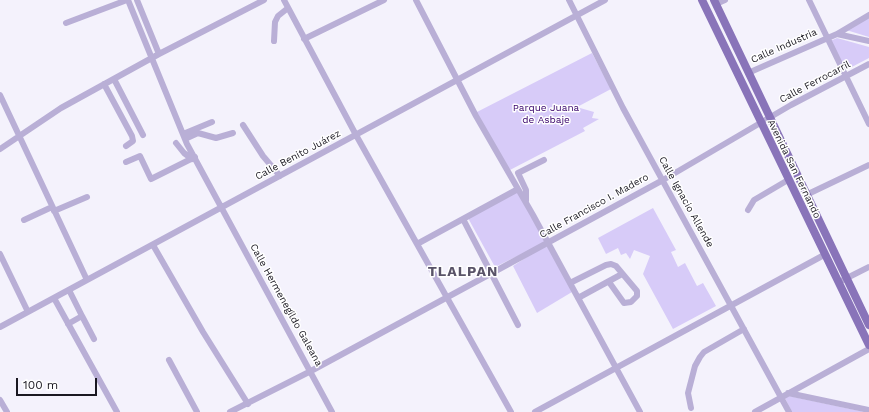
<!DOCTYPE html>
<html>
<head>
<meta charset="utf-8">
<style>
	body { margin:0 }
	#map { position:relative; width:869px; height:412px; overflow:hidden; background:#f4f2fc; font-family:"Work Sans",sans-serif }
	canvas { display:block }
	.scale { position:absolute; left:16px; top:378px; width:81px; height:18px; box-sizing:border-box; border:2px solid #1a1821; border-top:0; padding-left:5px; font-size:12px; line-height:14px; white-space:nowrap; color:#1a1821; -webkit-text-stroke:3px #fff; paint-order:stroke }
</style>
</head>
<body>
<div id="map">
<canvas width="869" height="412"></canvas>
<div class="scale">100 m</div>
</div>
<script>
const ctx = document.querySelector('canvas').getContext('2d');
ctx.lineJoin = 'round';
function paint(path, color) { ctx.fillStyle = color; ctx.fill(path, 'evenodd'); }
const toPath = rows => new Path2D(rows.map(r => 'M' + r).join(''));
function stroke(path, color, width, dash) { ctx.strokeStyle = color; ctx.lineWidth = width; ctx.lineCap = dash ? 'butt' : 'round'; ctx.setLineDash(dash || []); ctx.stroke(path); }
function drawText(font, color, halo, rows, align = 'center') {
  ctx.font = font + ' "Work Sans",sans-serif'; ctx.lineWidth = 3; ctx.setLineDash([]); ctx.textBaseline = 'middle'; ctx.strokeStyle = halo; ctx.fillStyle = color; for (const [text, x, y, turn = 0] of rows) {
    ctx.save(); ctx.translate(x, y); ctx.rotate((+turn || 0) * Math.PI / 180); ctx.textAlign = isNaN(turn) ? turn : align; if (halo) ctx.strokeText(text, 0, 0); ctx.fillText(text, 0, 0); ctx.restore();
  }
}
paint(toPath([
	[869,18,869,37,843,29],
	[837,38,869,47,869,58,846,70,830,41],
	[592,53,611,89,579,106,580,108,594,112,592,118,599,119,583,128,585,131,508,171,475,113],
	[518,189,546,242,495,267,468,218],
	[653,208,676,250,671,252,678,267,685,263,697,286,703,283,716,306,673,329,643,274,650,256,634,250,630,259,626,253,621,255,618,248,606,254,598,238],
	[547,244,572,292,537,313,513,266],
	[789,396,865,412,792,412,785,398]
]), '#d7cbf8');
stroke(toPath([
	[128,0,187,144,332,412],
	[137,0,159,54],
	[284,0,356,135,511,412],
	[416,0,476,116,533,215,640,412],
	[569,0,623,108,789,412],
	[809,0,869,124],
	[716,4,725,0],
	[66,23,127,0],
	[837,34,869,15],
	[304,39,384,0],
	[274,41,275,22,278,16,288,8],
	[748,73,837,34,869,41],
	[114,79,143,135],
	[104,84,132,136,133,141,126,146],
	[0,95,87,280],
	[243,125,263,156,280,176],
	[183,134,212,122],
	[185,139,198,133,216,138,233,133],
	[176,143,184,153,192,159],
	[0,149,61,108,159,54,264,0],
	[126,162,140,156,151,179,195,157],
	[806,195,869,165],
	[526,201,526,190,518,173,544,160],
	[748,210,754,200,788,180],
	[54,211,87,197],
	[463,219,518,325],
	[24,220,52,207],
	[417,244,518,189],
	[153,245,203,332,248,404],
	[0,254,28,312],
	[843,280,869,267],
	[570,283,606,265,611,264,616,266,637,291,637,296,631,302,624,303,609,282],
	[54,298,117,412],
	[578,298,622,274],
	[82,316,94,339],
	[68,324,82,316,69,290],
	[0,327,605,0],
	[169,360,197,412],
	[788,393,869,410],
	[0,400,7,412],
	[691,408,688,393,695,366,700,357,704,352,744,329],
	[230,412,311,371,492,273,663,180,791,105,869,64],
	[535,412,824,255],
	[755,412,869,349]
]), '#b9afd6', 6);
stroke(toPath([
	[702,0,869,345],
	[714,0,869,325]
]), '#8974b9', 8);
drawText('10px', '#1a1821', '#fff', [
	["Calle Industria",784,46,-24],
	["Calle Ferrocarril",815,82,-28],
	["Calle Benito Juárez",298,155,-28],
	["Avenida San Fernando",794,169,64],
	["Calle Ignacio Allende",686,202,61],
	["Calle Francisco I. Madero",594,206,-29],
	["Calle Hermenegildo Galeana",286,305,61]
]);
drawText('10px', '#360069', '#fff', [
	["Parque Juana",546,108],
	["de Asbaje",546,120]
]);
ctx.letterSpacing = '1px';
drawText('bold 14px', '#595368', '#fff', [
	["TLALPAN",463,272]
]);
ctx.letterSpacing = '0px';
</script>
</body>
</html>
